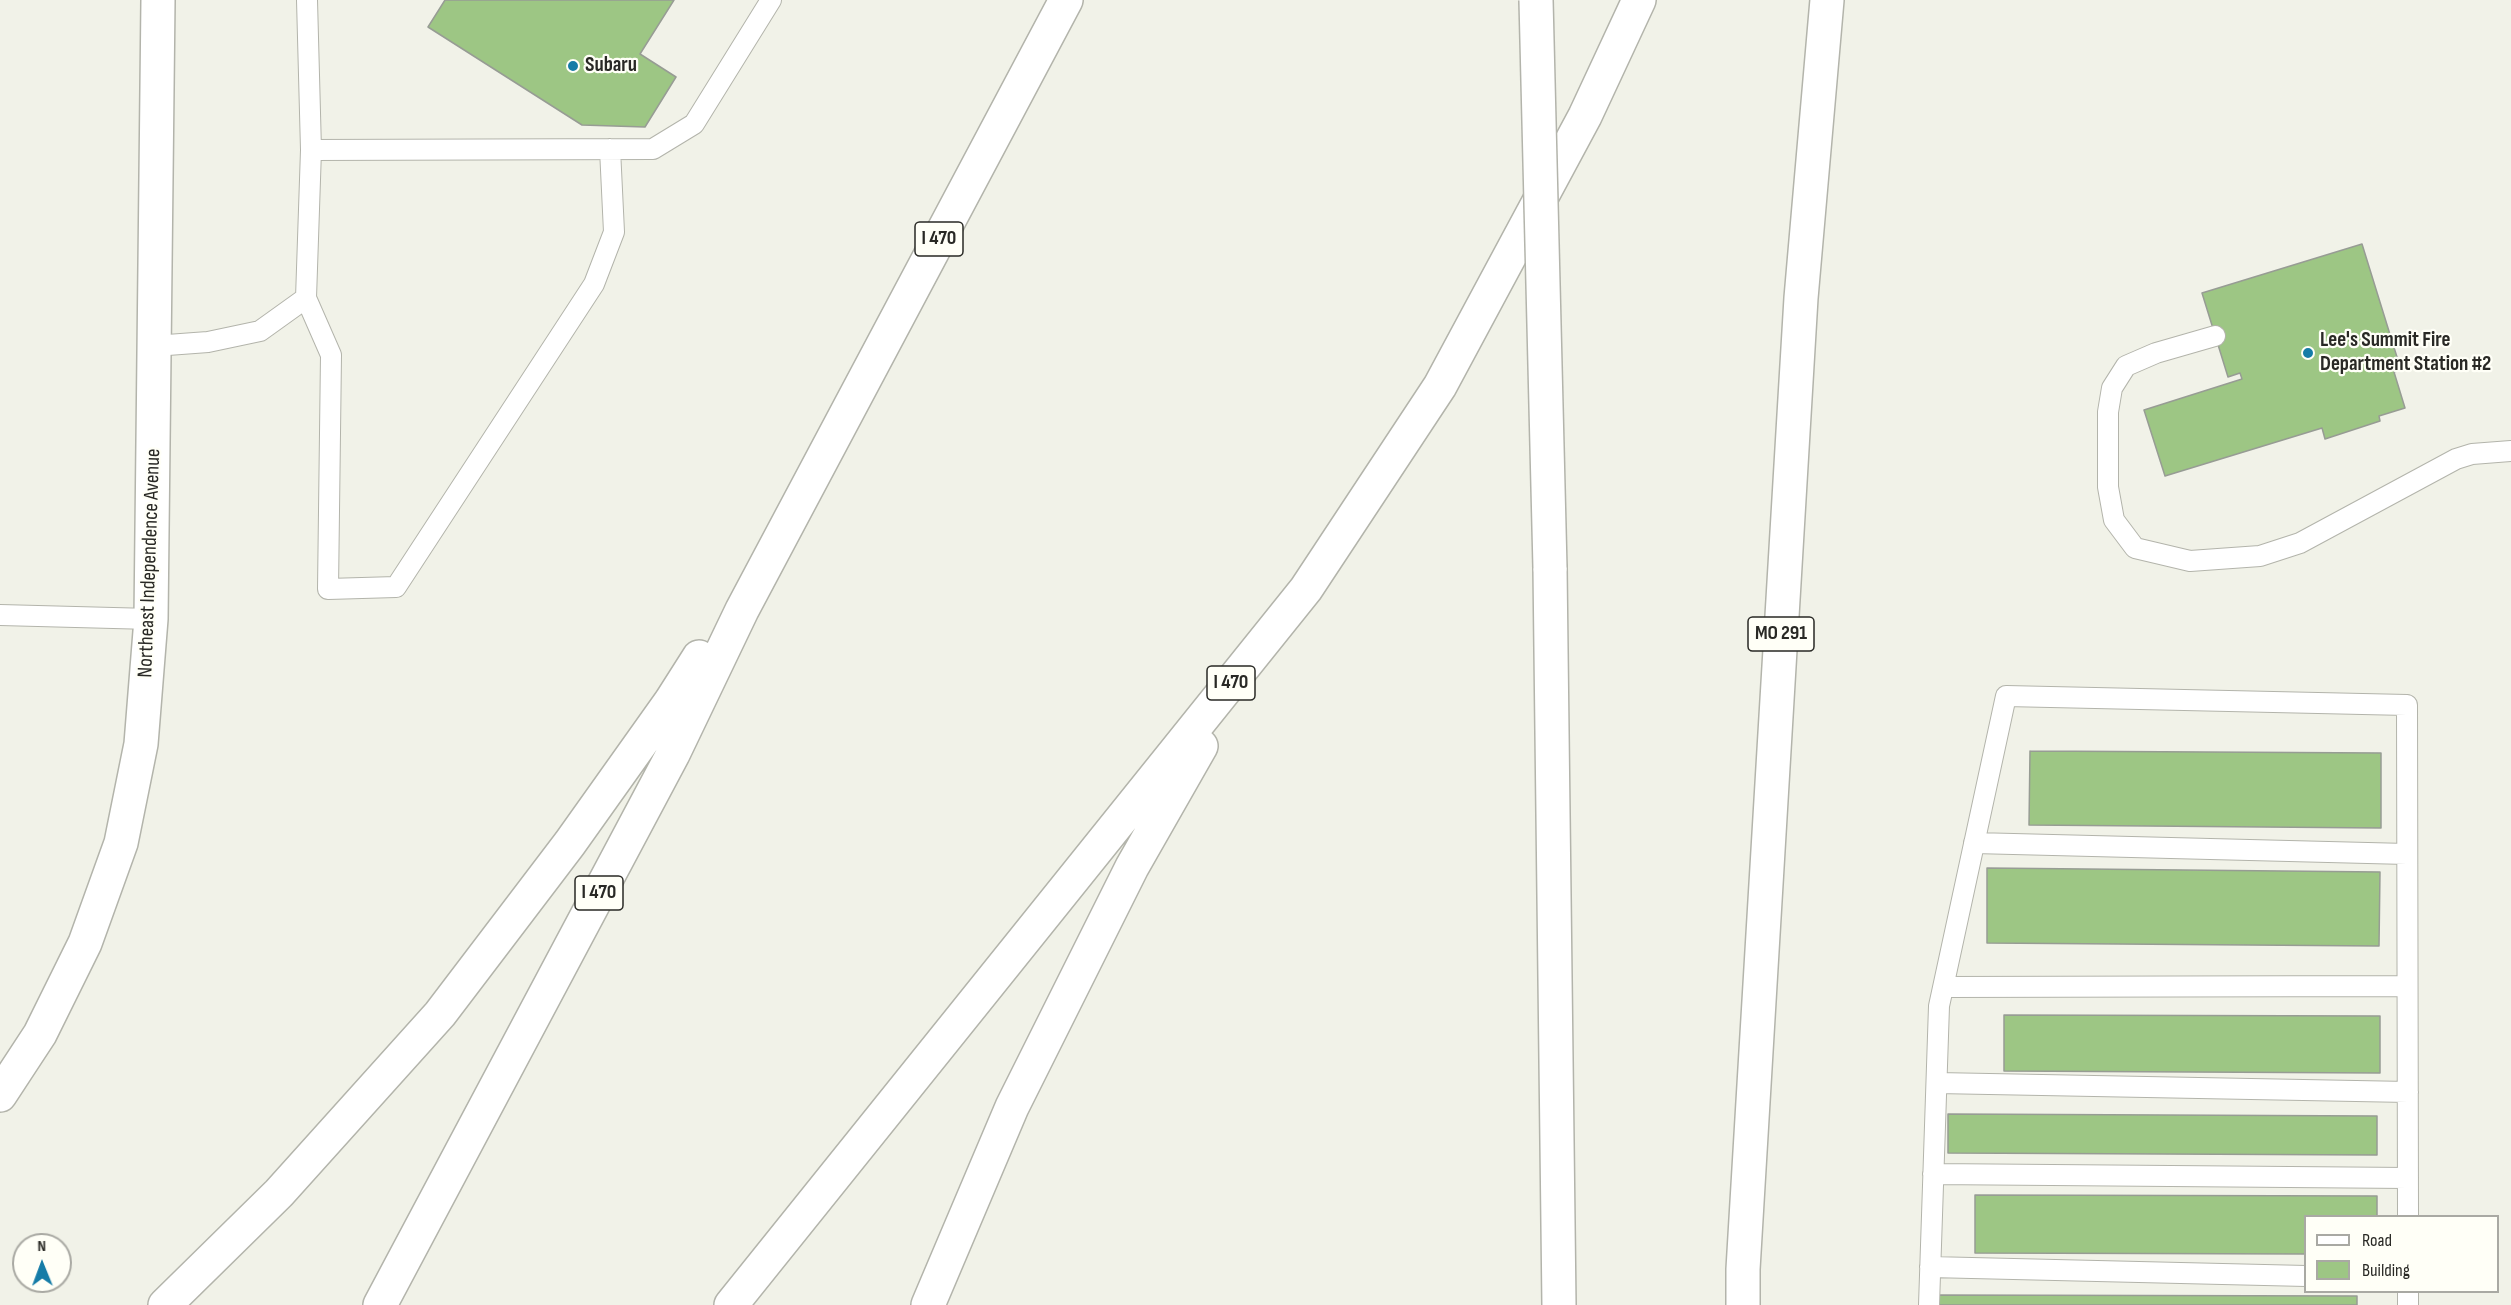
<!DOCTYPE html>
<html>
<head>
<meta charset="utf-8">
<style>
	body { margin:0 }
	#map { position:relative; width:2511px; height:1305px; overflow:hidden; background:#f1f2e8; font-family:"Sofia Sans Condensed",sans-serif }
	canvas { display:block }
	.legend { position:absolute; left:2304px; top:1215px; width:195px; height:78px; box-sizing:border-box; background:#fffff7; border:2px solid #a9a9a3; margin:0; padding:8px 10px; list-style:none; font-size:18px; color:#292925 }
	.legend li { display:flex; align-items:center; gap:12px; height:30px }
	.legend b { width:30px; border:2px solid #a9a9a3 }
	.north { position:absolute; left:12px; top:1233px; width:60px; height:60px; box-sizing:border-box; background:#fffff7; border:2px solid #a9a9a3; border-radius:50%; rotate:359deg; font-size:16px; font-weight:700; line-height:24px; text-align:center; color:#292925 }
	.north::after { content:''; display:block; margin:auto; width:21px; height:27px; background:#157ca7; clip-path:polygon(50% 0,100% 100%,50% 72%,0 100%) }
</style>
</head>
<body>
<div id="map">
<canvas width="2511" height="1305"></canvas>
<ul class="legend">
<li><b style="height:8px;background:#fff"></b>Road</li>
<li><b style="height:16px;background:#9dc684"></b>Building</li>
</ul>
<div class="north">N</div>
</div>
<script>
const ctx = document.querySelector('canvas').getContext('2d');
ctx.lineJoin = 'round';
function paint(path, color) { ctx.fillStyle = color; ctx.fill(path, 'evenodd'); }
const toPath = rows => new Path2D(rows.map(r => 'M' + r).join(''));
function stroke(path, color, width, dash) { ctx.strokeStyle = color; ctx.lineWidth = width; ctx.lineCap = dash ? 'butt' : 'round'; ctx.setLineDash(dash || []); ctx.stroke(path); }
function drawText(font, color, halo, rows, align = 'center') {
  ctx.font = font + ' "Sofia Sans Condensed",sans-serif'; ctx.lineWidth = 4.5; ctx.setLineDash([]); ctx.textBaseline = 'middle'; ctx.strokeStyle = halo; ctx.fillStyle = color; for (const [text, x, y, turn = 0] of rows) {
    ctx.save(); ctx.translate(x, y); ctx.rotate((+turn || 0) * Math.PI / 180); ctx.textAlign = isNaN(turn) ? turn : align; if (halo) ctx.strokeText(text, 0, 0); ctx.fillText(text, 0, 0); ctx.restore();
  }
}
const building = toPath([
	[445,0,674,0,640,54,676,77,645,127,582,125,428,27,445,0],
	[2362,244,2401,370,2394,372,2405,408,2379,416,2380,421,2325,439,2322,428,2165,476,2144,410,2242,379,2240,373,2228,377,2202,293,2362,244],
	[2030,751,2381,753,2381,828,2029,825,2030,751],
	[1987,868,2380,872,2379,946,1987,943,1987,868],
	[2004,1015,2380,1016,2380,1073,2004,1071,2004,1015],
	[1948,1114,2377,1116,2377,1155,1948,1153,1948,1114],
	[1975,1195,2377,1196,2377,1216,2306,1216,2306,1254,1975,1253,1975,1195],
	[1937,1295,2357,1296,2357,1305,1937,1305,1937,1295]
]);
paint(building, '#9dc684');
stroke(building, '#979c94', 1.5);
const service = toPath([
	[307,0,311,150,653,149,694,124,771,0],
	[311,150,306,298,331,355,328,589,396,587,594,284,614,232,610,149],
	[2215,336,2156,353,2126,366,2112,388,2108,412,2108,487,2114,520,2135,548,2190,561,2260,556,2300,543,2456,459,2472,454,2511,451],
	[154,346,208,342,260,331,306,298],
	[0,615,151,619],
	[1974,843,2407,854],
	[1944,987,2407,986],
	[1937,1083,2408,1092],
	[1933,1174,2408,1178],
	[1930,1267,2306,1276],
	[2408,1292,2408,1305],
	[1929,1305,1939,1006,2006,696,2407,705,2408,1216]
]);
const tertiary = toPath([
	[0,1095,40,1034,85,943,121,843,141,744,151,619,158,0]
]);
const motorway = toPath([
	[1550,568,1559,1305],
	[165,1305,279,1193,440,1014,570,843,671,701,699,657],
	[380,1305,673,754,742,610,1066,0],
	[731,1305,1306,589,1440,386,1585,116,1639,0],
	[928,1305,1012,1107,1132,867,1201,746],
	[1743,1305,1743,1269,1801,298,1827,0]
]);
stroke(service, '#b3b4ab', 22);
stroke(tertiary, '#b3b4ab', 36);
stroke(motorway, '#b3b4ab', 36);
stroke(service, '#fff', 20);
stroke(tertiary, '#fff', 33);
stroke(motorway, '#fff', 33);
const motorwayBridge = toPath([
	[1536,0,1550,568]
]);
stroke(motorwayBridge, '#b3b4ab', 36, []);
stroke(motorwayBridge, '#fff', 33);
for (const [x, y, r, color] of [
	[573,66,6,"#157ca7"],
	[2308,353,6,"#157ca7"]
]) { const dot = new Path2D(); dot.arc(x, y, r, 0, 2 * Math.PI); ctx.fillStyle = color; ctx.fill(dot); stroke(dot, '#fffff7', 2); }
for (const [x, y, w] of [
	[939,239,48],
	[1781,634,66],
	[1231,683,48],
	[599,893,48]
]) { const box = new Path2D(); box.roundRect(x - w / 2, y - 17, w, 34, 4.5); ctx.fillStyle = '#fffff7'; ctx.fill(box); stroke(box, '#292925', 1.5); }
drawText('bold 20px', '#292925', null, [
	["I 470",939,239],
	["MO 291",1781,634],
	["I 470",1231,683],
	["I 470",599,893]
]);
drawText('bold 21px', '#292925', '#fffff7', [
	["Subaru",585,66],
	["Lee's Summit Fire",2320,341],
	["Department Station #2",2320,365]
], 'left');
drawText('21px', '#292925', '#fffff7', [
	["Northeast Independence Avenue",150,563,-88]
]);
</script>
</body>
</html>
